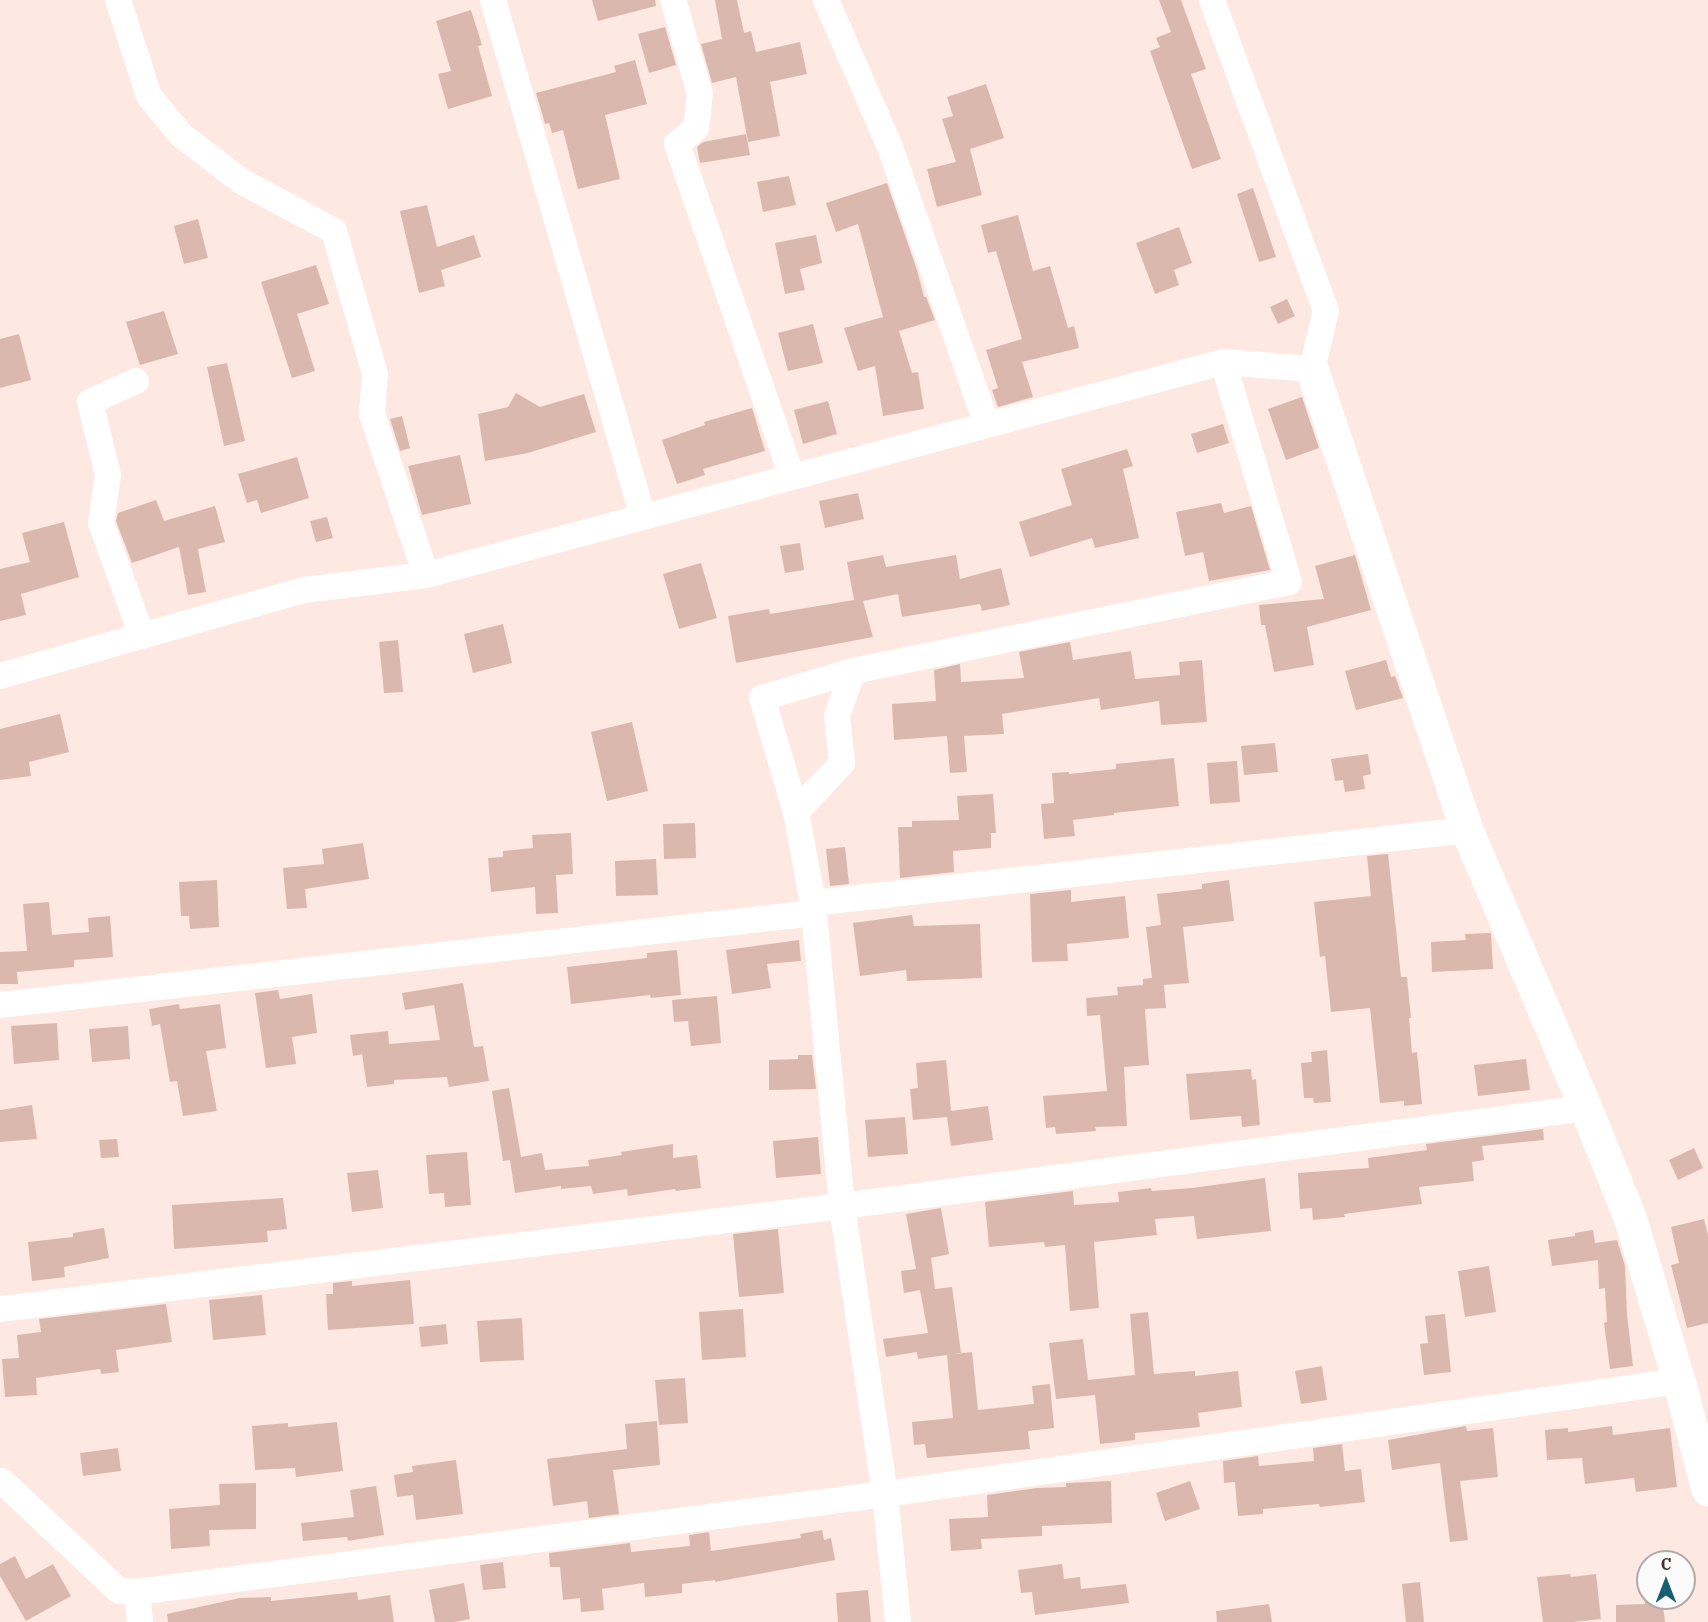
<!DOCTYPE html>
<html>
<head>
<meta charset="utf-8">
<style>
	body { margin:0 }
	#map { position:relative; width:1708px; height:1622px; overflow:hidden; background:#fee8e2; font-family:"IBM Plex Serif",serif }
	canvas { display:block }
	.north { position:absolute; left:1636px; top:1550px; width:60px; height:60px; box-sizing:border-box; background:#fbfbfb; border:2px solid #b0aba9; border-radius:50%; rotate:0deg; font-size:16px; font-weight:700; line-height:24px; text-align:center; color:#40322e }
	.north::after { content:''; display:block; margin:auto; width:21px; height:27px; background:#18606f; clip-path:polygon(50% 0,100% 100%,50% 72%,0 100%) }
</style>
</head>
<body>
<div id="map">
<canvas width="1708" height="1622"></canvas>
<div class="north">С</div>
</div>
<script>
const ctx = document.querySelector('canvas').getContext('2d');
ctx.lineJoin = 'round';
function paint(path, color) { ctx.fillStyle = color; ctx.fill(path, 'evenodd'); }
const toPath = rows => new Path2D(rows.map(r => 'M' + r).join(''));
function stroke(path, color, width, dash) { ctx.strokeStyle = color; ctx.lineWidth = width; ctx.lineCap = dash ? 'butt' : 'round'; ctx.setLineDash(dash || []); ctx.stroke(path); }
paint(toPath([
	[592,0,655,0,656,6,598,21],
	[715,0,737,0,744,33,751,31,756,52,800,42,807,74,770,82,780,136,748,142,736,77,712,83,701,44,722,39],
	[1159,0,1181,0,1206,69,1191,74,1221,159,1192,169,1150,51,1160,47,1156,38,1171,32],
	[471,10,482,45,478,46,492,96,448,109,438,74,451,71,436,21],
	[665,27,676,65,649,73,638,34],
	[635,60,647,104,605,115,620,179,578,189,563,130,552,133,549,123,545,124,536,93,616,72,614,66],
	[986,84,1004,138,970,149,982,195,937,207,927,169,956,162,942,119,953,116,947,97],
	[746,134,750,155,700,163,697,147,703,142],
	[789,176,796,205,763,212,757,182],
	[887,183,917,270,924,297,926,297,935,320,899,331,912,373,918,372,924,409,883,416,875,366,858,371,844,328,883,317,858,224,836,232,826,203],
	[1253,188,1276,257,1259,262,1237,194],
	[427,205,437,247,474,235,481,257,441,270,445,286,419,293,400,211],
	[1018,215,1033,271,1050,266,1068,328,1074,326,1079,348,1022,362,1033,397,998,407,992,390,998,388,986,350,1022,339,996,251,988,253,981,225],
	[198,219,208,258,184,264,174,226],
	[1179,227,1192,263,1174,270,1179,285,1155,294,1136,243],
	[816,235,822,263,800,269,805,290,785,294,775,243],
	[316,265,329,304,297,314,315,371,292,378,261,282],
	[1287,299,1295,316,1278,324,1270,307],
	[164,311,178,354,140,365,126,322],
	[813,324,823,363,788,371,778,333],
	[19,334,31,380,0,388,0,339],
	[227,363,245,441,224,446,207,367],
	[516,393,540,407,584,394,596,432,528,453,485,461,478,414,508,407],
	[1302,397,1319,448,1286,460,1268,409],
	[828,401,837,434,803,444,794,410],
	[752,408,765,451,703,469,705,475,677,484,662,440,705,425,704,422],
	[402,416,410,448,400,451,390,419],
	[1223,424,1229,443,1197,453,1191,434],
	[1127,449,1133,466,1123,469,1139,538,1095,548,1092,538,1030,557,1019,522,1072,505,1061,469],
	[460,455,471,504,422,515,408,466],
	[297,457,309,498,261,513,257,500,247,503,238,474],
	[858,493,864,519,825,528,819,501],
	[156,500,164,521,215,506,225,542,198,549,206,592,188,595,179,547,132,563,116,521,118,513],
	[1221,503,1224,513,1251,506,1270,570,1209,581,1203,552,1185,556,1176,512],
	[327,517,333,538,316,542,310,521],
	[64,522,79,577,21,594,26,615,0,621,0,569,30,562,22,533],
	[800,543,804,570,785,573,780,546],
	[883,555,886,567,956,555,960,579,1001,568,1010,605,982,611,980,604,902,617,898,594,863,601,873,637,736,663,728,616,769,609,770,614,854,600,847,562],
	[1355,555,1371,610,1307,627,1314,665,1274,672,1265,625,1261,625,1259,605,1324,599,1315,566],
	[701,563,717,618,679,629,663,574],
	[503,624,512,663,473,673,464,634],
	[398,640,403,692,384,693,379,642],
	[1070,642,1073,660,1131,651,1135,679,1180,675,1179,662,1202,660,1207,722,1161,725,1159,701,1101,710,1099,698,1002,714,1004,734,964,736,967,772,950,773,947,736,894,740,892,704,936,701,934,670,960,664,961,682,1024,678,1019,652],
	[1386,660,1391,677,1395,676,1403,698,1356,710,1345,671],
	[60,714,69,752,29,762,31,776,0,780,0,729],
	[632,722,648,791,607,801,591,732],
	[1275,743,1278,772,1244,775,1241,746],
	[1368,754,1371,774,1363,776,1365,789,1345,792,1343,780,1335,781,1331,759],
	[1174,758,1179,806,1114,813,1114,815,1073,820,1075,836,1044,839,1041,804,1054,803,1052,773,1069,772,1069,774,1116,769,1116,764],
	[1237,761,1240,802,1210,804,1207,763],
	[993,794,996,833,991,833,991,848,953,851,954,872,900,878,898,827,912,827,912,821,959,820,957,796],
	[695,823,696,858,664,859,663,824],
	[571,833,573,874,556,875,558,913,536,914,535,887,491,892,488,858,503,857,503,851,533,848,532,835],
	[363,843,369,879,305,889,307,908,287,909,283,868,324,864,322,849],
	[845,847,849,884,830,886,826,849],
	[1388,854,1401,977,1407,977,1411,1018,1409,1018,1412,1053,1417,1052,1422,1104,1404,1106,1404,1101,1380,1103,1370,1008,1331,1012,1325,956,1320,957,1314,902,1371,896,1367,856],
	[656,859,658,895,616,896,615,861],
	[217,880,219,927,190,929,189,916,181,916,179,882],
	[1229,880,1234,921,1183,927,1189,983,1164,985,1166,1008,1145,1009,1149,1065,1124,1067,1127,1126,1095,1127,1096,1131,1056,1134,1055,1127,1046,1128,1043,1096,1107,1091,1100,1015,1087,1016,1086,998,1118,995,1117,987,1143,985,1143,979,1152,978,1146,927,1161,925,1157,894,1202,889,1202,884],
	[1071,890,1071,902,1125,896,1129,938,1067,944,1068,961,1032,962,1030,894],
	[49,902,52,935,89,932,88,918,110,916,113,957,74,960,74,967,17,972,18,984,0,984,0,952,27,951,23,904],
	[912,915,914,926,980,924,982,978,907,981,906,970,860,976,853,923],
	[1491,933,1493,969,1432,972,1431,942,1466,940,1465,934],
	[799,940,801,961,767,964,771,988,732,994,726,950],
	[677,950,681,995,651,998,650,995,571,1004,567,967,647,958,647,953],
	[463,983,474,1047,483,1046,489,1081,449,1087,447,1077,394,1080,394,1084,367,1087,362,1054,353,1056,350,1035,388,1031,389,1044,440,1040,434,1005,405,1010,402,993],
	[278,990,280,999,312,994,317,1033,292,1037,296,1064,266,1068,255,993],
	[717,996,721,1043,691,1046,688,1021,674,1022,672,1000],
	[179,1004,180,1009,220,1004,226,1048,206,1051,217,1111,183,1116,177,1081,170,1082,160,1024,152,1026,149,1009],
	[57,1023,59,1060,14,1064,11,1026],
	[128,1026,130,1059,92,1062,89,1029],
	[1327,1050,1331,1102,1314,1103,1313,1098,1304,1098,1301,1063,1312,1062,1311,1052],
	[798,1055,812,1055,816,1089,769,1090,769,1060,798,1059],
	[1526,1059,1530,1090,1478,1096,1474,1065],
	[946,1060,951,1111,988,1106,993,1140,951,1146,947,1117,913,1120,910,1089,918,1088,916,1063],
	[1251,1069,1252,1080,1256,1079,1260,1125,1242,1127,1241,1116,1190,1120,1186,1074],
	[509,1088,521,1157,542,1153,545,1170,589,1166,588,1160,622,1155,621,1152,673,1144,673,1158,697,1155,701,1188,676,1191,675,1189,628,1196,627,1189,593,1194,591,1186,561,1189,561,1186,515,1193,510,1160,503,1161,492,1091],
	[32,1105,37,1139,0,1142,0,1110],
	[905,1117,908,1154,868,1157,865,1120],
	[1543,1129,1544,1140,1482,1146,1484,1160,1472,1162,1474,1181,1419,1187,1422,1204,1344,1214,1345,1217,1313,1220,1312,1208,1300,1209,1298,1173,1369,1168,1368,1158,1427,1150,1426,1144],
	[818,1137,821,1174,776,1178,773,1141],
	[117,1139,119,1157,101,1158,99,1140],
	[1694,1148,1703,1168,1678,1180,1669,1160],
	[467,1152,471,1205,445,1207,444,1193,429,1194,426,1155],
	[378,1170,383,1208,352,1212,347,1173],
	[1265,1178,1271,1231,1197,1239,1194,1216,1155,1219,1157,1235,1094,1242,1099,1308,1070,1311,1065,1245,1045,1247,1044,1242,989,1247,985,1202,1073,1191,1074,1205,1119,1202,1118,1192,1151,1188,1152,1191,1192,1188],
	[283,1198,287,1229,267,1231,268,1242,174,1249,172,1205],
	[941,1208,949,1254,931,1258,935,1289,952,1287,961,1353,918,1359,917,1352,886,1357,883,1339,928,1333,920,1290,904,1293,901,1271,916,1269,906,1214],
	[1704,1219,1708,1235,1708,1323,1687,1328,1671,1265,1679,1263,1671,1227],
	[104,1228,109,1258,64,1267,65,1277,32,1281,28,1242,73,1237,73,1233],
	[778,1229,784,1293,739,1297,733,1234],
	[1593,1230,1595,1243,1617,1240,1625,1266,1627,1315,1633,1366,1610,1369,1604,1323,1607,1322,1605,1288,1599,1289,1598,1260,1552,1266,1548,1240,1575,1236,1575,1233],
	[1489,1266,1496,1312,1465,1317,1458,1271],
	[410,1280,414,1324,328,1330,326,1294,333,1294,333,1283,352,1281,352,1286],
	[262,1295,266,1335,213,1340,209,1300],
	[166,1304,172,1342,116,1350,119,1372,101,1374,100,1369,36,1378,37,1395,5,1397,2,1359,19,1358,17,1335,41,1332,39,1319],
	[743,1309,746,1357,702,1360,699,1312],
	[1148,1312,1154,1374,1195,1371,1195,1376,1238,1371,1242,1407,1198,1413,1200,1427,1135,1433,1135,1440,1100,1444,1095,1395,1056,1399,1049,1343,1083,1339,1088,1380,1135,1375,1130,1314],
	[1445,1314,1451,1372,1424,1375,1420,1344,1428,1343,1425,1316],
	[522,1318,524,1360,480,1362,477,1321],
	[446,1324,448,1344,421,1347,419,1327],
	[972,1352,978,1410,1034,1404,1032,1386,1050,1384,1054,1428,1028,1431,1030,1449,927,1458,925,1444,914,1445,912,1422,953,1418,947,1355],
	[1322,1366,1327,1400,1301,1404,1295,1371],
	[685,1378,688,1423,659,1425,655,1380],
	[657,1421,660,1465,613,1470,619,1514,589,1518,587,1501,553,1506,547,1459,627,1449,625,1424],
	[337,1422,343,1471,296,1477,295,1468,255,1470,252,1426,288,1423,288,1427],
	[1466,1426,1467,1431,1493,1428,1498,1477,1460,1481,1468,1540,1450,1542,1440,1463,1392,1470,1388,1440],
	[1612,1426,1613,1435,1670,1428,1677,1487,1636,1492,1634,1478,1585,1484,1582,1458,1547,1460,1545,1430,1568,1428,1568,1432],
	[1342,1444,1345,1471,1361,1469,1365,1502,1320,1507,1319,1504,1263,1509,1263,1514,1238,1516,1235,1482,1224,1483,1223,1461,1258,1456,1259,1466,1314,1461,1313,1448],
	[118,1448,121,1471,83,1476,80,1453],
	[456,1460,463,1514,416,1520,413,1495,397,1497,394,1475,413,1472,412,1466],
	[1111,1481,1112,1523,1042,1526,1042,1536,981,1539,982,1549,951,1551,949,1519,988,1517,987,1495,1037,1488,1066,1487,1066,1483,1068,1483],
	[1190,1481,1200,1509,1165,1521,1156,1493],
	[256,1483,256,1529,209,1530,210,1546,171,1549,169,1509,220,1505,219,1484],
	[376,1486,384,1535,348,1541,347,1537,303,1541,301,1523,354,1517,350,1490],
	[822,1530,824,1540,831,1538,835,1560,715,1582,715,1580,682,1584,682,1593,645,1597,644,1583,602,1589,604,1610,581,1612,580,1598,563,1600,560,1567,550,1567,549,1553,630,1543,631,1552,690,1546,689,1535,709,1532,711,1551,801,1538,800,1534],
	[15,1556,26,1579,53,1564,71,1596,26,1621,0,1576,0,1564],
	[503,1562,506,1588,483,1590,480,1565],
	[1062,1564,1064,1579,1080,1577,1081,1589,1126,1584,1129,1603,1035,1615,1032,1592,1021,1593,1018,1570],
	[1570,1574,1571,1577,1596,1574,1601,1619,1573,1622,1543,1622,1537,1577],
	[1420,1582,1424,1622,1406,1622,1402,1584],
	[464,1583,470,1619,455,1622,435,1622,429,1590],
	[868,1590,871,1622,838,1622,836,1593],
	[357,1592,358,1600,390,1595,394,1622,168,1622,167,1614,240,1598,271,1597,271,1601],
	[1644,1598,1662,1598,1665,1622,1616,1622,1616,1605,1645,1604],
	[1269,1604,1272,1622,1217,1622,1216,1611]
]), '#dbb8ae');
stroke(toPath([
	[118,0,149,96,181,135,241,181,334,231,375,374,372,414,426,575],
	[493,0,643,517],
	[673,0,700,94,696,128,677,144,792,477],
	[826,0,890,147,987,425],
	[136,381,90,402,108,475,101,523,142,636],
	[0,676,304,590,426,575,1223,362],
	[796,812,762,698,853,671],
	[813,903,796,812,842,763,837,716,853,671,1289,582,1223,362,1312,369,1326,311,1212,0],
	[814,913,842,1206,885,1494,898,1622],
	[0,1005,814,913,813,903,1467,830],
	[0,1309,842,1206,1586,1108],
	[0,1482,2,1481,119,1591,137,1592,885,1494,1679,1381],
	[137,1592,140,1622]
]), '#fff', 26);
stroke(toPath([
	[1312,369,1467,830,1586,1108,1631,1220,1679,1381,1708,1490]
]), '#fff', 33);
</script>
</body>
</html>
